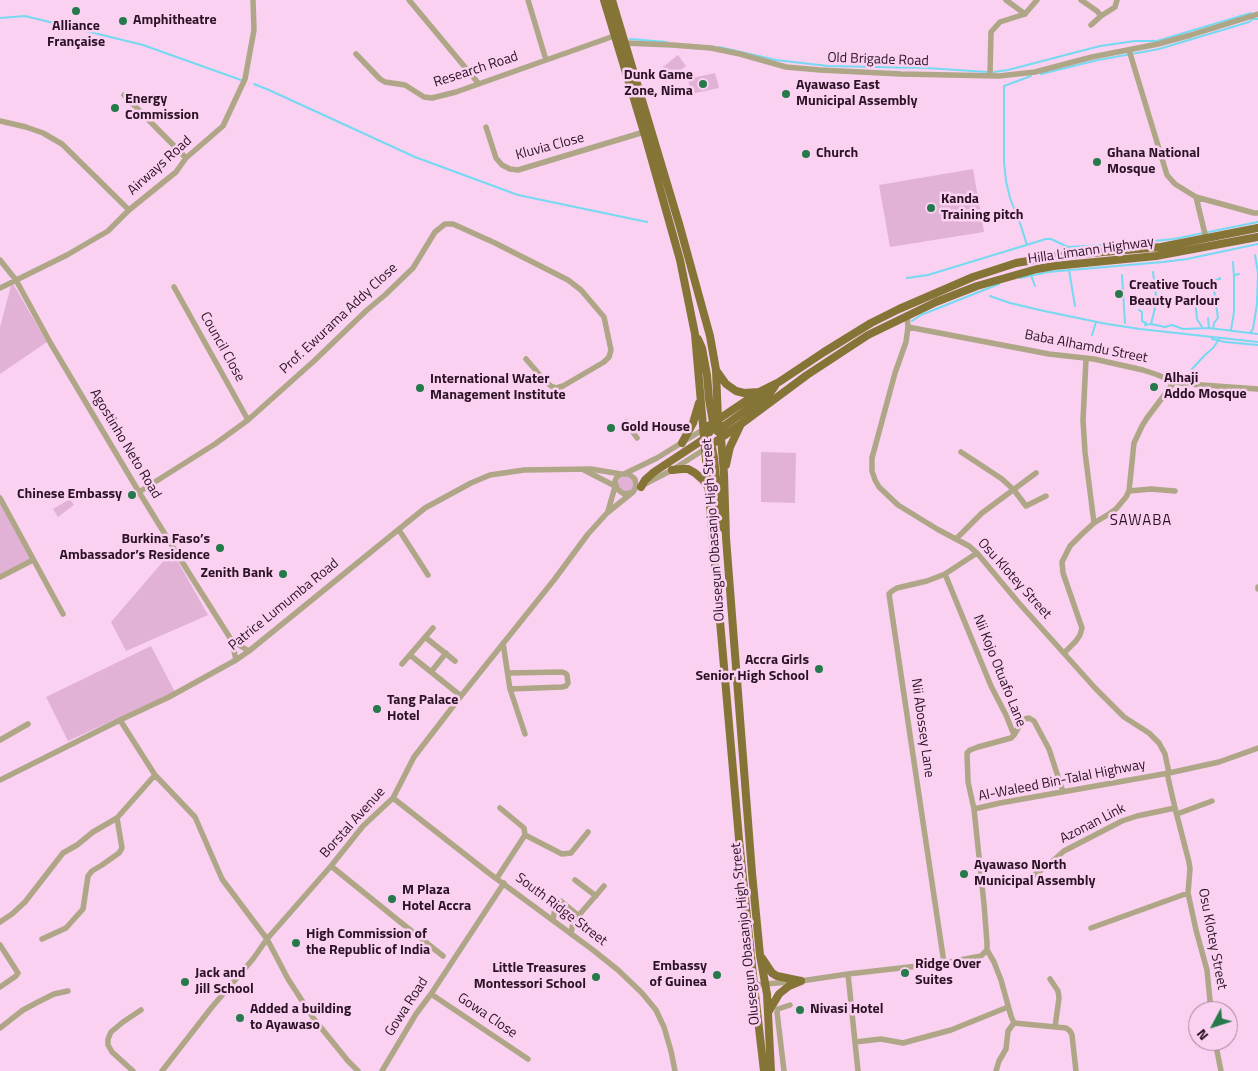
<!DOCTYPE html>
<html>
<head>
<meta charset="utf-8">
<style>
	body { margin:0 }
	#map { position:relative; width:1258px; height:1071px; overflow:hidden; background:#fad1f0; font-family:"Titillium Web",sans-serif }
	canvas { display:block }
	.north { position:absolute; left:1188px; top:1001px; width:50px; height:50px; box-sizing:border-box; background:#fad1f0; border:1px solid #a7859f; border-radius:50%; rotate:230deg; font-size:14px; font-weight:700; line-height:20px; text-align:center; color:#2b1226 }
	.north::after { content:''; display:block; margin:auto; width:18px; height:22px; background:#25794b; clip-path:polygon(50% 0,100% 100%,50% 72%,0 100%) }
</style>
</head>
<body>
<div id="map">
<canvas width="1258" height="1071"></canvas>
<div class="north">N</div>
</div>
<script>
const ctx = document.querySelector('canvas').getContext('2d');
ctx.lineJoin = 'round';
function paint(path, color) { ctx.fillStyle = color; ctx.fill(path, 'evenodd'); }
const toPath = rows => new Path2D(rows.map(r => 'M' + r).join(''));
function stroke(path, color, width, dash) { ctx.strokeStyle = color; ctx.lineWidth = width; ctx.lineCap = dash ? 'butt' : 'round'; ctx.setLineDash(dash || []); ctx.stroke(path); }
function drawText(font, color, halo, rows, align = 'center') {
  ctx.font = font + ' "Titillium Web",sans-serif'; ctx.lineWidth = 5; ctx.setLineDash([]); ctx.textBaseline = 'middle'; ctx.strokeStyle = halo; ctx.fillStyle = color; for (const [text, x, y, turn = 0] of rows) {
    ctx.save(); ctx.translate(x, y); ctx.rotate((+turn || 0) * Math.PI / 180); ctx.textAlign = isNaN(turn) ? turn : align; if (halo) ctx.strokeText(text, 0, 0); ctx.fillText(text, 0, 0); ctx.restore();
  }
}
paint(toPath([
	[678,55,686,66,666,82,658,71],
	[715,73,719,88,691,94,688,79],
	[973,169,984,232,890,247,879,185],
	[12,282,47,342,0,374,0,327],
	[761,452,796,453,795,503,761,502],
	'618 484a8 8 0 1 1 16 0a8 8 0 1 1-16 0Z',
	[70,499,74,505,58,517,53,509],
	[0,501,32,560,0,575],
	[172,551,208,615,126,651,111,622],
	[151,646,175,692,68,741,46,697]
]), '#e1b2d5');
stroke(toPath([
	[0,18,25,16,143,45,241,80],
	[630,39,667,42],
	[719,47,776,60,828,66,927,68,987,72],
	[994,72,1008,70,1100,46,1135,41,1157,41,1251,13],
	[1041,74,1098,60,1159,49,1249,22,1253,19,1258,19],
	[254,84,269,90,415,157,518,195,647,222],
	[1027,245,1021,226,1010,198,1006,181,1004,162,1004,86,1031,76],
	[1233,262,1234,277],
	[1069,270,1075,306],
	[1031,275,1035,286],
	[1122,275,1125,323],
	[907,278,928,275,1046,239,1051,239,1068,247,1120,244,1174,239,1258,222],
	[1020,278,1048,272,1163,262,1187,259,1258,244],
	[990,296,1010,303,1044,311,1107,324,1140,329,1258,342],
	[1195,299,1197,319,1202,327],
	[1139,310,1142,312,1142,321,1146,323,1145,325,1151,324,1165,327,1172,325,1183,329,1209,328,1258,334],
	[1208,318,1209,328],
	[912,321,921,315,999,284],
	[1151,324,1155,308,1156,296,1153,272],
	[1213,329,1214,323,1218,318,1213,282,1214,280,1220,279,1220,278],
	[1231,330,1234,312,1234,277,1235,275,1239,274],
	[1250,333,1253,329,1257,304,1258,273,1255,255],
	[1092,335,1096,322],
	[1212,339,1225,342,1258,345],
	[1186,381,1192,369,1205,355,1213,348,1220,338]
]), '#75d9f1', 2);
stroke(toPath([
	[409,0,479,84],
	[528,0,546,60],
	[1006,0,1025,14],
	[1081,0,1097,11,1101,16,1091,25],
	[1101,16,1115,7,1117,0],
	[625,43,672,45,711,48,740,54,786,67,820,70,901,74,999,76,1035,72,1092,57,1158,44,1191,35,1258,14],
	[1129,50,1167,175,1175,184,1196,197,1254,213,1258,213],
	[356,54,380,79,385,82,405,85,424,97,432,98,456,92,614,36],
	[990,75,991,32,1000,22,1025,14,1037,0],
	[124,95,186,158],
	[0,121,26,127,43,133,62,144,129,210],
	[486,127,496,158,502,165,510,169,518,170,644,132],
	[1196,197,1206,238],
	[0,260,16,280,51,344,139,492,189,573,232,641,236,660],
	[174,287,248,420],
	[0,288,67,255,108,231,129,210,176,172,186,158,223,126,245,79,254,30,253,0],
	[907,315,908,327,906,342,895,373,872,458,872,471,875,480,879,487,898,505,937,529,969,546,977,553,1018,602,1095,688,1124,717,1149,733,1159,743,1165,754,1169,773],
	[908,327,1049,354,1094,359,1143,370,1158,375,1174,382,1188,384,1258,389],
	[1086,359,1083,420,1085,452,1094,523],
	[626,422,637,438],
	[961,452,1002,479,1014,490,1026,506,1046,496],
	[584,470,615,486],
	[626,473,657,458,704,429],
	[641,486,672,470,705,449],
	[1129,491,1151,489,1175,491],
	[139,492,215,444,248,420,314,361,367,310,385,295,413,268,435,232,445,224,453,224,495,243,568,280,581,290,604,317,611,350,609,357,604,362,563,386,556,388,551,386,545,381,526,359],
	[0,498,63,614],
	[608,511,615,487],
	[399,530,428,575],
	[957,538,982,513,1036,473],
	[945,574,991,686,1006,715,1014,735],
	[0,577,33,560],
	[1258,587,1258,589],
	[425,637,455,661],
	[232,641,249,651],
	[503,643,510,689,525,734],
	[1064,653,1076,641,1080,635,1082,628,1063,573,1062,562,1070,546,1082,534,1094,523,1109,514,1116,509,1126,497,1129,491,1134,443,1142,426,1147,418,1174,382],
	[410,655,461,696],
	[402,664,433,628],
	[431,672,446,653],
	[508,673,562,672,565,673,567,675,568,683,566,686,562,687,510,689],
	[120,720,155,775,195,817,222,879,267,939,288,979,314,1019,348,1061,358,1071],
	[1014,735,1021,723,1025,719,1029,718,1034,721,1049,749,1063,792],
	[0,740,28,724],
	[1167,773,1175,808,1189,862,1190,869,1188,893,1196,930,1207,970,1211,1011],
	[0,780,120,720,169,697,236,660,249,651,425,508,471,483,490,475,524,470,591,469,621,474],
	[393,798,490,874,593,950,618,970,642,993,656,1010,664,1027,671,1051,675,1071],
	[500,808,524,828,525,835,562,854,571,853,588,832],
	[974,809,968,782,967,753,970,750,978,747,1011,738,1014,735],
	[1177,814,1212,801],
	[331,866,399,921,443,956],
	[497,878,525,835],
	[1030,878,1047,866,1064,851,1122,821,1137,816,1175,808],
	[575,880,596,896],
	[553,920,555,908,561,901,579,916],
	[0,922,12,914,25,902,63,853,77,845,93,832,117,818,155,775],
	[1091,928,1188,893],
	[571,934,573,922,604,886],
	[42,939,66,928,83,909,88,876,92,871,102,865,119,853,122,848,117,818],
	[0,945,18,973,16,976,0,987],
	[987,950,994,962,1001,980,1011,1016,1014,1023,1066,1028,1070,1031,1072,1035,1076,1071],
	[944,963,889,594,892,591,897,588,927,581,945,574,977,553],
	[848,974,858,1071],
	[1050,979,1058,991,1059,998,1055,1027],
	[754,985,801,981,848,974,944,963,981,956,987,950,987,943,984,904,974,809,1000,803,1169,773,1219,762,1258,748],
	[431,994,528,1059],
	[0,1028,23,1010,38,1002,54,994,68,991],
	[1215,1041,1221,1071],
	[855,1042,881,1039,903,1043,951,1030,1008,1007],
	[133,1071,112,1052,108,1045,108,1039,111,1032,123,1022,141,1010],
	[162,1071,212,1007,253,959,267,939,331,866,363,826,393,798,414,757,461,696,554,580,588,534,607,513,633,492,636,487,635,479,629,474,621,474,617,477,615,481,617,489,624,494,630,493],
	[382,1071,416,1014,431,994,504,883],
	[784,1071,777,1012,778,1009,790,1005],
	[996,1071,999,1061,1006,1049,1008,1031,1014,1023]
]), '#aea686', 5.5);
stroke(toPath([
	[604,0,644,132,680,260,695,334,739,839,754,985,764,1071],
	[612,0,680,227,710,336,716,370,718,420,721,438,724,474,726,538,752,873,760,955,767,994,771,1071],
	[698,339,702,348,707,375,709,399,714,428],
	[716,370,726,384,736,391,744,393,759,392],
	[704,429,759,392,779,382,824,352,871,323,899,309,973,277,1016,263,1057,256,1161,247,1258,228],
	[717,431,769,394,775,386],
	[711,442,714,458,720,518,724,529],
	[682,443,693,423,699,403],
	[705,449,741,424,807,375,868,335,936,302,977,286,1037,269,1054,266,1156,256,1258,237],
	[726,465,730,447,740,426],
	[672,470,682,469,688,469,695,473,703,480,708,487],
	[641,487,645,480,654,472,704,439,716,424],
	[762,958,772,973,777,976,801,981],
	[769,1011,779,994,789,986,801,981]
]), '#847436', 8);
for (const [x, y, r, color] of [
	[76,11,5,"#25794b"],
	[123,21,5,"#25794b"],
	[703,84,5,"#25794b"],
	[786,94,5,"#25794b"],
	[115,108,5,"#25794b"],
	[806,154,5,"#25794b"],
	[1097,162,5,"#25794b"],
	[931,208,5,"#25794b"],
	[1119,294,5,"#25794b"],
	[1154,387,5,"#25794b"],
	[420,388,5,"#25794b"],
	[611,428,5,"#25794b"],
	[132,495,5,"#25794b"],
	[220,548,5,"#25794b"],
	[283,574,5,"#25794b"],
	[819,669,5,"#25794b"],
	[377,709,5,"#25794b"],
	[964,874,5,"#25794b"],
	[392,899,5,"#25794b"],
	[296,943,5,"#25794b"],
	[905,973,5,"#25794b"],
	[717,975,5,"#25794b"],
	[596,977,5,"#25794b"],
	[185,982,5,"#25794b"],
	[800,1010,5,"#25794b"],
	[240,1018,5,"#25794b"]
]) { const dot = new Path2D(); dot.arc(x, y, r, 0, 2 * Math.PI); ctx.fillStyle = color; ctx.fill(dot); stroke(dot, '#fad1f0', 2); }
drawText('bold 14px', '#2b1226', '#fad1f0', [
	["Amphitheatre",133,21],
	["Alliance",76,27,"center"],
	["Française",76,43,"center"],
	["Dunk Game",693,76,"right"],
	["Zone, Nima",693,92,"right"],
	["Ayawaso East",796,86],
	["Municipal Assembly",796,102],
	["Energy",125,100],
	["Commission",125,116],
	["Church",816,154],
	["Ghana National",1107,154],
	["Mosque",1107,170],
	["Kanda",941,200],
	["Training pitch",941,216],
	["Creative Touch",1129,286],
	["Beauty Parlour",1129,302],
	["Alhaji",1164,379],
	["Addo Mosque",1164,395],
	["International Water",430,380],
	["Management Institute",430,396],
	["Gold House",621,428],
	["Chinese Embassy",122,495,"right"],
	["Burkina Faso’s",210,540,"right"],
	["Ambassador’s Residence",210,556,"right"],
	["Zenith Bank",273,574,"right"],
	["Accra Girls",809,661,"right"],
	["Senior High School",809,677,"right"],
	["Tang Palace",387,701],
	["Hotel",387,717],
	["Ayawaso North",974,866],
	["Municipal Assembly",974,882],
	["M Plaza",402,891],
	["Hotel Accra",402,907],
	["High Commission of",306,935],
	["the Republic of India",306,951],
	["Ridge Over",915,965],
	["Suites",915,981],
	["Embassy",707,967,"right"],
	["of Guinea",707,983,"right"],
	["Little Treasures",586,969,"right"],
	["Montessori School",586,985,"right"],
	["Jack and",195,974],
	["Jill School",195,990],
	["Added a building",250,1010],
	["to Ayawaso",250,1026],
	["Nivasi Hotel",810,1010]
], 'left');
drawText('14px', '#2b1226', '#fad1f0', [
	["Old Brigade Road",878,60,2],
	["Research Road",476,70,-18],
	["Kluvia Close",550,147,-15],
	["Airways Road",160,166,-42],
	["Hilla Limann Highway",1091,251,-8],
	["Prof. Ewurama Addy Close",339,319,-43],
	["Council Close",222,347,61],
	["Baba Alhamdu Street",1086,347,11],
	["Agostinho Neto Road",125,444,59],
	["Olusegun Obasanjo High Street",714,530,-94],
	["Osu Klotey Street",1014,579,48],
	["Patrice Lumumba Road",284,605,-39],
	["Nii Kojo Otuafo Lane",999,671,68],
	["Nii Abossey Lane",922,728,82],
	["Al-Waleed Bin-Talal Highway",1062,781,-11],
	["Borstal Avenue",353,823,-48],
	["Azonan Link",1093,824,-27],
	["South Ridge Street",561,910,37],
	["Olusegun Obasanjo High Street",746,934,-96],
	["Osu Klotey Street",1212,939,79],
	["Gowa Road",407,1007,-57],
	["Gowa Close",487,1016,34]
]);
ctx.letterSpacing = '1px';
drawText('15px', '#2b1226', '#fad1f0', [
	["SAWABA",1141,521]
]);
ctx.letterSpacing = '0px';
</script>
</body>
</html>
